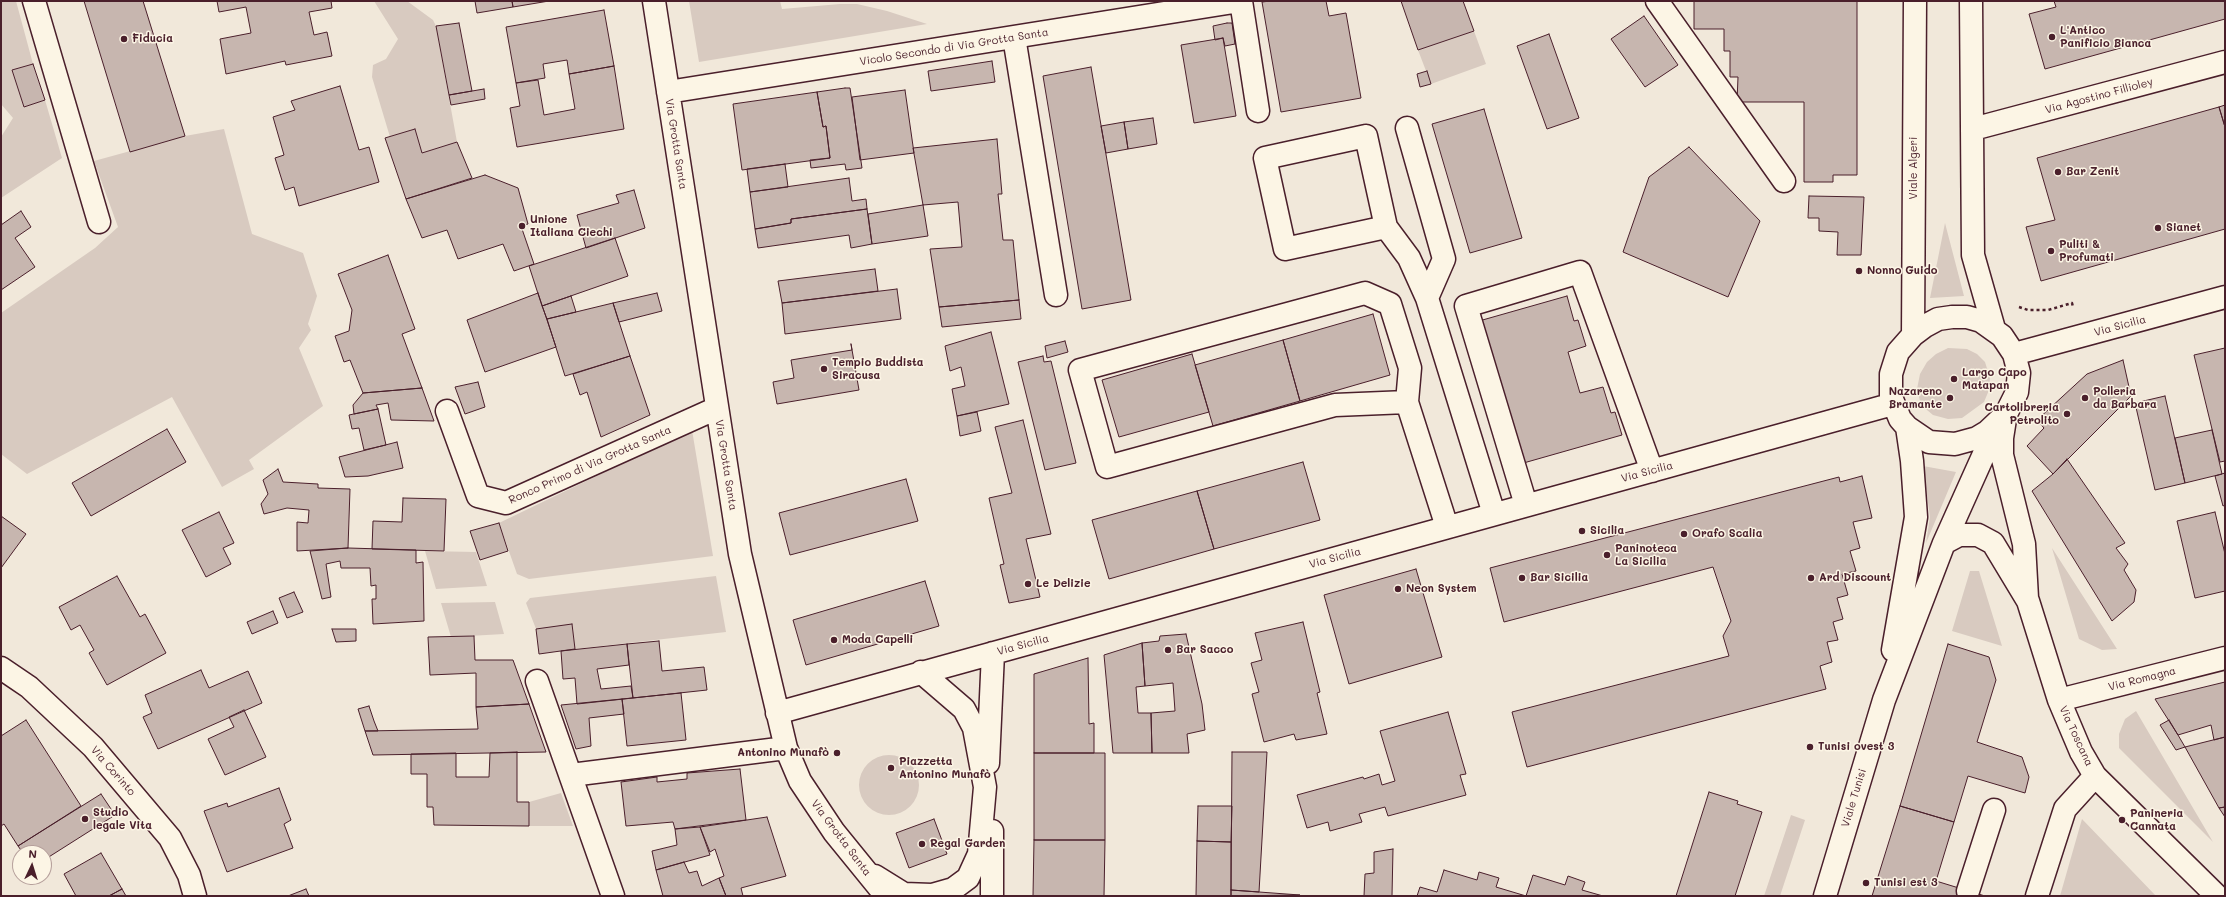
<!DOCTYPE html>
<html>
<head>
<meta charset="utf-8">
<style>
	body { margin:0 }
	#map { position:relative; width:2226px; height:897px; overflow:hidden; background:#f1e8da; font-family:Mali,sans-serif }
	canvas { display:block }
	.frame { position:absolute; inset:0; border:2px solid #4a1f2b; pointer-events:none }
	.north { position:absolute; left:12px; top:845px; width:40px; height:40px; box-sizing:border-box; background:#fcf5e5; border:1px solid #b59f9b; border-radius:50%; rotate:4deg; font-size:11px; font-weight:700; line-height:16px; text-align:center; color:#4a1f2b }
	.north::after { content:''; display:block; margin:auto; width:14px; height:18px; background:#4a1f2b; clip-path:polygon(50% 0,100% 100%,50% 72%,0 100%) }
</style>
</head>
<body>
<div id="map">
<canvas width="2226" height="897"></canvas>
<div class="frame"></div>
<div class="north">N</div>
</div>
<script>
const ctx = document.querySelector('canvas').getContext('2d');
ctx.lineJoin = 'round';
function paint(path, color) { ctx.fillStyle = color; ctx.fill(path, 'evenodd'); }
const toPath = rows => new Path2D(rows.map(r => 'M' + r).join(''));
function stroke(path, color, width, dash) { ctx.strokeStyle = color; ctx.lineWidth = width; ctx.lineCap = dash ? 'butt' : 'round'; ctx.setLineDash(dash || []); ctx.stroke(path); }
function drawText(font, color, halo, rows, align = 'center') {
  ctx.font = font + ' Mali,sans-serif'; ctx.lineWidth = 3; ctx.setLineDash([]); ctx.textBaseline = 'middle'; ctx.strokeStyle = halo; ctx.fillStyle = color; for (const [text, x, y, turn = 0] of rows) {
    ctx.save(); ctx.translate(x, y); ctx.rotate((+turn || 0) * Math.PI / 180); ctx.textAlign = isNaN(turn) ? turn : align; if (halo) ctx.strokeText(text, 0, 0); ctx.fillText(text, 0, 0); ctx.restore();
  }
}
paint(toPath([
	[1,1,16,1,33,64,12,70,24,107,45,100,62,158,1,198,1,137,13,118,1,104],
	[374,1,407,1,433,20,436,26,457,142,422,153,415,129,390,137,372,77,373,65,386,59,398,39],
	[689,1,780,1,782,9,840,4,857,4,887,11,927,24,699,62],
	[1474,31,1486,64,1431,84,1418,50],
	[224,129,252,234,303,253,317,296,308,324,311,330,299,348,323,406,249,460,254,469,222,487,172,397,27,474,1,454,1,313,95,248,118,227,94,161,185,136],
	[1945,223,1964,296,1930,298],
	[1948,348,1967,349,1977,354,1985,362,1990,378,1989,390,1984,402,1962,418,1948,419,1933,415,1921,405,1917,389,1920,374,1927,362,1936,354],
	[692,430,713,556,529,579,517,574,499,523],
	[1923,466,1956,472,1926,543,1930,517],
	[2052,548,2117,649,2102,650,2079,639],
	[425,551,476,552,487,586,436,589],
	[1970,571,1979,571,2002,646,1952,631],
	[716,576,726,632,575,649,572,625,536,629,526,603,530,598],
	[495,602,504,634,451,637,441,603],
	[2136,711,2213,842,2119,748,2119,734,2125,719],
	'859 785a30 30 0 1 1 60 0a30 30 0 1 1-60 0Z',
	[561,793,573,826,529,826,529,802],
	[1791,815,1805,820,1780,896,1764,896],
	[2082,819,2156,896,2060,896]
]), '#d8cac0');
const building = toPath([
	[84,1,143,1,185,136,130,152,84,1],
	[217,1,331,1,332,8,309,12,314,35,327,32,332,56,286,65,285,61,226,74,220,39,251,33,246,7,219,12,217,1],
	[475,1,512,1,513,7,477,13,475,1],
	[512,1,549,1,513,7,512,1],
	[1270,1,1326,1,1329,16,1346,13,1361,98,1281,112,1262,2,1270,1],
	[1401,1,1463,1,1474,31,1418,50,1401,1],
	[1694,1,1857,1,1857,175,1833,175,1833,182,1804,182,1804,102,1737,102,1738,77,1730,77,1730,51,1724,51,1724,29,1694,29,1694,1],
	[2054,1,2225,1,2225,19,2045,69,2029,14,2056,7,2054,1],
	[604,10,614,66,569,74,567,60,543,64,545,78,516,83,506,27,604,10],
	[1644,16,1678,65,1645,87,1611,39,1644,16],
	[459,23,472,91,449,95,436,26,459,23],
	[1227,23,1232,23,1235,44,1225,46,1223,38,1215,40,1213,26,1227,23],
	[1549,34,1579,118,1547,129,1517,46,1549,34],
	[1223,38,1236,116,1194,123,1181,45,1223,38],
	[992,61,995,82,931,91,928,71,992,61],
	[33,64,45,100,24,107,12,70,33,64],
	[614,66,624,129,517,147,510,108,520,106,516,83,538,80,544,115,575,109,569,74,614,66],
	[1091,67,1131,300,1082,309,1043,76,1091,67],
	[1427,71,1431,84,1420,87,1417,74,1427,71],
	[340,86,359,150,369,147,379,182,299,206,294,187,285,190,275,158,284,155,273,117,295,110,291,101,340,86],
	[845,88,850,88,862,168,846,170,845,164,811,168,810,160,830,158,826,126,823,127,817,92,845,88],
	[484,89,485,99,451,105,449,95,484,89],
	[905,90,914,153,860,160,852,97,905,90],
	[817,92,823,127,826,126,830,158,742,170,733,104,817,92],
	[2225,105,2225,127,2219,107,2225,105],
	[2219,107,2225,127,2225,229,2041,281,2026,227,2055,220,2037,158,2219,107],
	[1484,109,1522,238,1470,253,1432,124,1484,109],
	[1153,118,1157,144,1128,149,1124,122,1153,118],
	[1124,122,1128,149,1106,153,1101,126,1124,122],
	[415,129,422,153,457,142,472,178,406,199,385,138,415,129],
	[997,139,1002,194,998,194,1003,240,1013,240,1019,300,939,307,930,249,962,247,958,202,923,205,913,148,997,139],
	[1689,147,1760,221,1728,297,1623,252,1649,177,1689,147],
	[785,164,788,187,750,192,747,169,785,164],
	[485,175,518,188,528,224,521,226,534,264,514,271,503,244,458,259,447,230,422,238,406,199,485,175],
	[849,178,852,201,866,199,867,209,791,219,791,223,755,229,750,192,849,178],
	[634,190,645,228,586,248,577,215,619,203,616,195,634,190],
	[1809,196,1864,197,1861,255,1837,255,1838,232,1819,231,1819,218,1808,218,1809,196],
	[923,205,928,236,872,244,868,214,923,205],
	[867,209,872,244,851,248,849,235,758,248,755,229,791,223,791,219,867,209],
	[21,211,31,227,15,238,35,267,1,290,1,225,21,211],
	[615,238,628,276,542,306,529,266,615,238],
	[388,255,415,329,402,334,422,388,363,393,350,360,344,362,335,336,349,331,352,310,338,274,388,255],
	[875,269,878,291,782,303,778,281,875,269],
	[897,289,901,319,785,334,782,303,897,289],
	[538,293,556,347,485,372,467,320,538,293],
	[657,293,662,311,619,322,613,303,657,293],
	[571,296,576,312,547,319,542,306,571,296],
	[1567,296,1574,321,1578,320,1586,346,1568,352,1580,393,1603,387,1611,413,1615,412,1622,435,1520,464,1479,321,1567,296],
	[1019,300,1021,319,942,327,939,307,1019,300],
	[613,303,630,356,565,376,547,319,613,303],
	[1373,314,1390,375,1300,401,1283,340,1373,314],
	[991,332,1009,404,957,416,952,389,965,386,961,367,950,371,945,346,991,332],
	[1283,340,1300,401,1213,426,1195,365,1283,340],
	[1065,341,1068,352,1047,358,1045,346,1065,341],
	[851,344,859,390,777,404,773,382,794,378,791,360,852,350,851,344],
	[2225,348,2225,461,2220,462,2194,355,2225,348],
	[1192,354,1209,412,1119,437,1102,380,1192,354],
	[630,356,650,415,601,437,587,392,580,395,573,374,630,356],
	[1043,356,1044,362,1051,361,1076,463,1045,470,1018,362,1043,356],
	[2123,360,2131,396,2053,474,2027,446,2044,428,2037,420,2087,374,2123,360],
	[478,382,485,407,465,414,455,387,478,382],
	[422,388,434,421,391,420,388,403,376,405,378,409,354,414,353,405,363,393,422,388],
	[2165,396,2185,483,2155,490,2135,403,2165,396],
	[378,409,386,445,364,450,359,428,352,429,349,415,378,409],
	[977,412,981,431,960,436,957,416,977,412],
	[1023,420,1051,534,1026,539,1040,597,1009,603,1000,565,1004,564,989,498,1012,493,995,427,1023,420],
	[167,429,186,462,91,516,72,483,167,429],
	[2212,430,2222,474,2185,483,2175,438,2212,430],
	[397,442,403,468,368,476,345,477,339,457,397,442],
	[2067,459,2125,543,2116,548,2128,564,2124,570,2136,590,2134,602,2112,621,2032,491,2053,474,2067,459],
	[1303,462,1320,520,1214,549,1197,491,1303,462],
	[278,469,283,482,318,484,318,488,350,489,348,548,297,551,297,522,308,523,309,510,287,508,264,514,261,504,268,494,263,480,278,469],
	[2225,473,2225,505,2223,506,2215,476,2225,473],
	[1862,476,1872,518,1853,522,1860,548,1850,551,1856,571,1842,574,1848,595,1837,598,1843,619,1833,622,1838,640,1827,642,1832,662,1820,666,1826,689,1527,767,1512,712,1729,656,1723,636,1731,621,1713,567,1504,622,1490,568,1839,477,1840,482,1862,476],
	[906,479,918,521,790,555,779,513,906,479],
	[1197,491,1214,549,1109,579,1092,520,1197,491],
	[403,498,446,499,444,551,372,549,373,521,402,522,403,498],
	[219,512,234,543,223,548,231,564,206,577,182,530,219,512],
	[2215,512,2225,554,2225,591,2195,598,2177,521,2215,512],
	[1,516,26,534,1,568,1,516],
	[499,523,508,551,480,560,470,531,499,523],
	[348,548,416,550,416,563,423,562,424,621,373,624,372,599,376,599,376,585,371,586,370,568,341,568,340,561,326,564,331,597,322,599,310,551,348,548],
	[1416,569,1442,657,1349,684,1324,595,1416,569],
	[117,576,140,617,145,614,166,653,107,685,89,653,94,650,80,625,71,630,59,607,117,576],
	[925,581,939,626,806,665,793,620,925,581],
	[294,592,303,612,287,618,279,598,294,592],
	[273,611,278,623,252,634,247,622,273,611],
	[1303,622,1320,692,1317,693,1327,734,1296,740,1294,734,1264,742,1252,694,1259,692,1251,663,1262,660,1255,633,1303,622],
	[572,624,575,649,539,654,536,629,572,624],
	[332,629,356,629,356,641,336,642,332,629],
	[1186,634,1202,704,1205,730,1187,734,1189,753,1152,753,1151,713,1175,711,1173,683,1145,686,1142,643,1159,641,1160,636,1186,634],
	[474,636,475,660,513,660,529,704,476,707,476,673,430,675,428,637,474,636],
	[659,641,662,671,704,667,707,690,633,698,627,644,659,641],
	[1142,643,1145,686,1136,687,1138,713,1151,713,1152,753,1113,753,1104,655,1142,643],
	[627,644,629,665,597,669,601,689,631,686,633,698,577,704,575,678,563,679,561,651,627,644],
	[1948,644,1989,657,1996,680,1977,742,2022,757,2029,777,2025,793,1968,776,1954,822,1900,806,1948,644],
	[1088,658,1089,724,1094,723,1094,753,1034,753,1034,674,1088,658],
	[201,670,209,688,248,671,262,703,158,749,143,717,152,713,145,695,201,670],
	[2225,682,2225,737,2214,740,2211,725,2178,735,2155,699,2225,682],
	[681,693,686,740,627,746,622,699,681,693],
	[622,699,624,714,589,718,591,746,576,749,561,705,622,699],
	[529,704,546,752,373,755,365,731,478,729,476,707,529,704],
	[369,706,374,721,378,731,365,731,358,709,369,706],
	[244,710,266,757,225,775,208,739,234,727,229,717,244,710],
	[1448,712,1466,774,1460,775,1466,795,1388,816,1385,807,1359,814,1362,822,1330,831,1328,822,1307,828,1297,795,1363,777,1364,779,1379,774,1382,785,1395,781,1380,731,1448,712],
	[26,720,81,806,18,846,4,824,1,826,1,736,26,720],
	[2169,720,2178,735,2185,747,2176,750,2160,725,2169,720],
	[2225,737,2225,807,2219,808,2185,747,2225,737],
	[517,752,517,802,529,802,529,826,434,825,433,807,427,807,427,774,411,774,411,754,456,753,456,777,489,777,490,753,517,752],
	[1232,752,1267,752,1259,892,1231,890,1232,752],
	[1034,753,1105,753,1105,840,1034,840,1034,753],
	[740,769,746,820,675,829,673,822,626,826,621,782,657,777,657,782,687,779,687,773,740,769],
	[279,788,291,820,284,824,293,848,227,872,204,811,227,803,228,807,279,788],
	[1709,792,1738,801,1737,804,1762,812,1735,896,1676,896,1709,792],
	[101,794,115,815,44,860,44,853,23,853,18,846,101,794],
	[1198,806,1232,806,1231,842,1197,841,1198,806],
	[1900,806,1954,822,1936,881,1985,896,1872,896,1900,806],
	[2225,807,2225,817,2219,808,2225,807],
	[767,817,786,876,741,888,743,896,726,896,719,878,724,876,715,849,710,852,700,827,767,817],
	[934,819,947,854,909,868,896,833,934,819],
	[700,827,710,855,656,870,652,851,677,845,675,829,700,827],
	[1034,840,1105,840,1104,896,1033,896,1034,840],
	[1197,841,1231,842,1231,896,1196,896,1197,841],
	[1393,849,1392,896,1364,896,1365,874,1374,873,1374,852,1393,849],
	[101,853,122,889,109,896,76,896,64,874,101,853],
	[684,862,689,873,697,871,702,886,719,878,726,896,663,896,656,870,684,862],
	[1444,870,1477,880,1479,872,1499,878,1496,887,1526,896,1533,875,1565,885,1568,876,1585,882,1582,890,1603,896,1417,896,1420,887,1437,892,1444,870],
	[122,889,126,896,109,896,122,889],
	[306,889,309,896,288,896,306,889],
	[1231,890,1259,892,1300,895,1231,896,1231,890]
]);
paint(building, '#c7b6af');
stroke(building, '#4a1f2b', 1);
const minor = toPath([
	[34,1,99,222],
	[654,1,740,554,786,748,800,781,834,832,886,896],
	[1241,1,1258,111],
	[1657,1,1784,181],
	[1971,1,1973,255,1994,329],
	[1014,37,1056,295],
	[668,92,1240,1],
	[1407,128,1444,259,1427,298,1494,514],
	[1973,129,2225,62],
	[1366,136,1386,227,1285,249,1265,158,1366,136],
	[1386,227,1409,258,1427,298],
	[1952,317,1967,317,1981,321,2002,336,2014,354,2019,373,2017,392,2006,414,1987,432,1977,438,1955,444,1929,442,1907,427,1900,419,1891,397,1891,374,1898,352,1913,335,1925,326,1938,319,1952,317],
	[1913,335,1915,1],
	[2014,354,2225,297],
	[1407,402,1410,368,1390,304,1365,293,1080,370,1107,467,1335,405,1407,402,1447,527],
	[447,411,478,496,506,503,717,408],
	[2005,419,2002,438,2002,455,2024,544,2027,598],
	[1526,505,1466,306,1580,272,1652,471],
	[1944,543,1959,535,1978,535,1993,543,2028,601,2059,700,2081,752,2095,776,2217,896],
	[1893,650,1916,517,1912,461,1907,427],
	[1,668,29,687,93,747,170,838,189,875,195,896],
	[537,681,613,896],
	[2059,700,2225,658],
	[777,713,1893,404],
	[988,763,993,653],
	[571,775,786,748],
	[875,876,904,894,932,895,953,889,968,878,979,854,985,787,974,728,964,709,921,672],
	[1968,891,1994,810],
	[992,896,992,831],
	[1825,896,1884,700,1944,543,1997,425],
	[2037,896,2065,809,2095,776]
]);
stroke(minor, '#4a1f2b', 25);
stroke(toPath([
	[2019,307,2028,310,2048,310,2072,303,2073,307]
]), '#4a1f2b', 2.5, [3, 3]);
stroke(minor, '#fcf5e5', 22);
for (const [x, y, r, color] of [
	[2052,37,4,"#4a1f2b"],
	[124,39,4,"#4a1f2b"],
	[2058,172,4,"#4a1f2b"],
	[522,226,4,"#4a1f2b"],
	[2158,228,4,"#4a1f2b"],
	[2051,251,4,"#4a1f2b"],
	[1859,271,4,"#4a1f2b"],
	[824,369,4,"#4a1f2b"],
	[1954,379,4,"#4a1f2b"],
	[1950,398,4,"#4a1f2b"],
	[2085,398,4,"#4a1f2b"],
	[2067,414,4,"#4a1f2b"],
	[1582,531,4,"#4a1f2b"],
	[1684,534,4,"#4a1f2b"],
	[1607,555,4,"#4a1f2b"],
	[1522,578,4,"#4a1f2b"],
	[1811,578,4,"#4a1f2b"],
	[1028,584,4,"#4a1f2b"],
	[1398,589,4,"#4a1f2b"],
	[834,640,4,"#4a1f2b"],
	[1168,650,4,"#4a1f2b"],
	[1810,747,4,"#4a1f2b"],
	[837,753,4,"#4a1f2b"],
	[891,768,4,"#4a1f2b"],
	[85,819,4,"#4a1f2b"],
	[2122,820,4,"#4a1f2b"],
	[922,844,4,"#4a1f2b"],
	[1866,883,4,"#4a1f2b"]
]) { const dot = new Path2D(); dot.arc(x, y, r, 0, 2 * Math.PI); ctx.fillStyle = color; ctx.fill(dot); stroke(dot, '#fcf5e5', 1.5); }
drawText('bold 11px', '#4a1f2b', '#fcf5e5', [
	["L'Antico",2060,31],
	["Panificio Bianca",2060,44],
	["Fiducia",132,39],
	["Bar Zenit",2066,172],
	["Unione",530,220],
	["Italiana Ciechi",530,233],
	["Sianet",2166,228],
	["Puliti &",2059,245],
	["Profumati",2059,258],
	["Nonno Guido",1867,271],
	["Tempio Buddista",832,363],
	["Siracusa",832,376],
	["Largo Capo",1962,373],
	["Matapan",1962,386],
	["Nazareno",1942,392,"right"],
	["Bramante",1942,405,"right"],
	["Polleria",2093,392],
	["da Barbara",2093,405],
	["Cartolibreria",2059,408,"right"],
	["Petrolito",2059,421,"right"],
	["Sicilia",1590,531],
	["Orafo Scalia",1692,534],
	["Paninoteca",1615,549],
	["La Sicilia",1615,562],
	["Bar Sicilia",1530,578],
	["Ard Discount",1819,578],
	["Le Delizie",1036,584],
	["Neon System",1406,589],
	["Moda Capelli",842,640],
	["Bar Sacco",1176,650],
	["Tunisi ovest 3",1818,747],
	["Antonino Munafò",829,753,"right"],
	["Piazzetta",899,762],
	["Antonino Munafò",899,775],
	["Studio",93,813],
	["legale Vita",93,826],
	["Panineria",2130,814],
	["Cannata",2130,827],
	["Regal Garden",930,844],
	["Tunisi est 3",1874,883]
], 'left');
drawText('11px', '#4a1f2b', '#fcf5e5', [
	["Vicolo Secondo di Via Grotta Santa",954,47,-9],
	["Via Agostino Fillioley",2099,96,-15],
	["Via Grotta Santa",676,144,81],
	["Viale Algeri",1914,168,-90],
	["Via Sicilia",2120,326,-15],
	["Ronco Primo di Via Grotta Santa",590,465,-24],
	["Via Grotta Santa",726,465,81],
	["Via Sicilia",1647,472,-15],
	["Via Sicilia",1335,558,-15],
	["Via Sicilia",1023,645,-15],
	["Via Romagna",2142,679,-14],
	["Via Toscana",2076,736,65],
	["Via Corinto",113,771,49],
	["Viale Tunisi",1854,798,-73],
	["Via Grotta Santa",841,838,53]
]);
</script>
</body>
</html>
